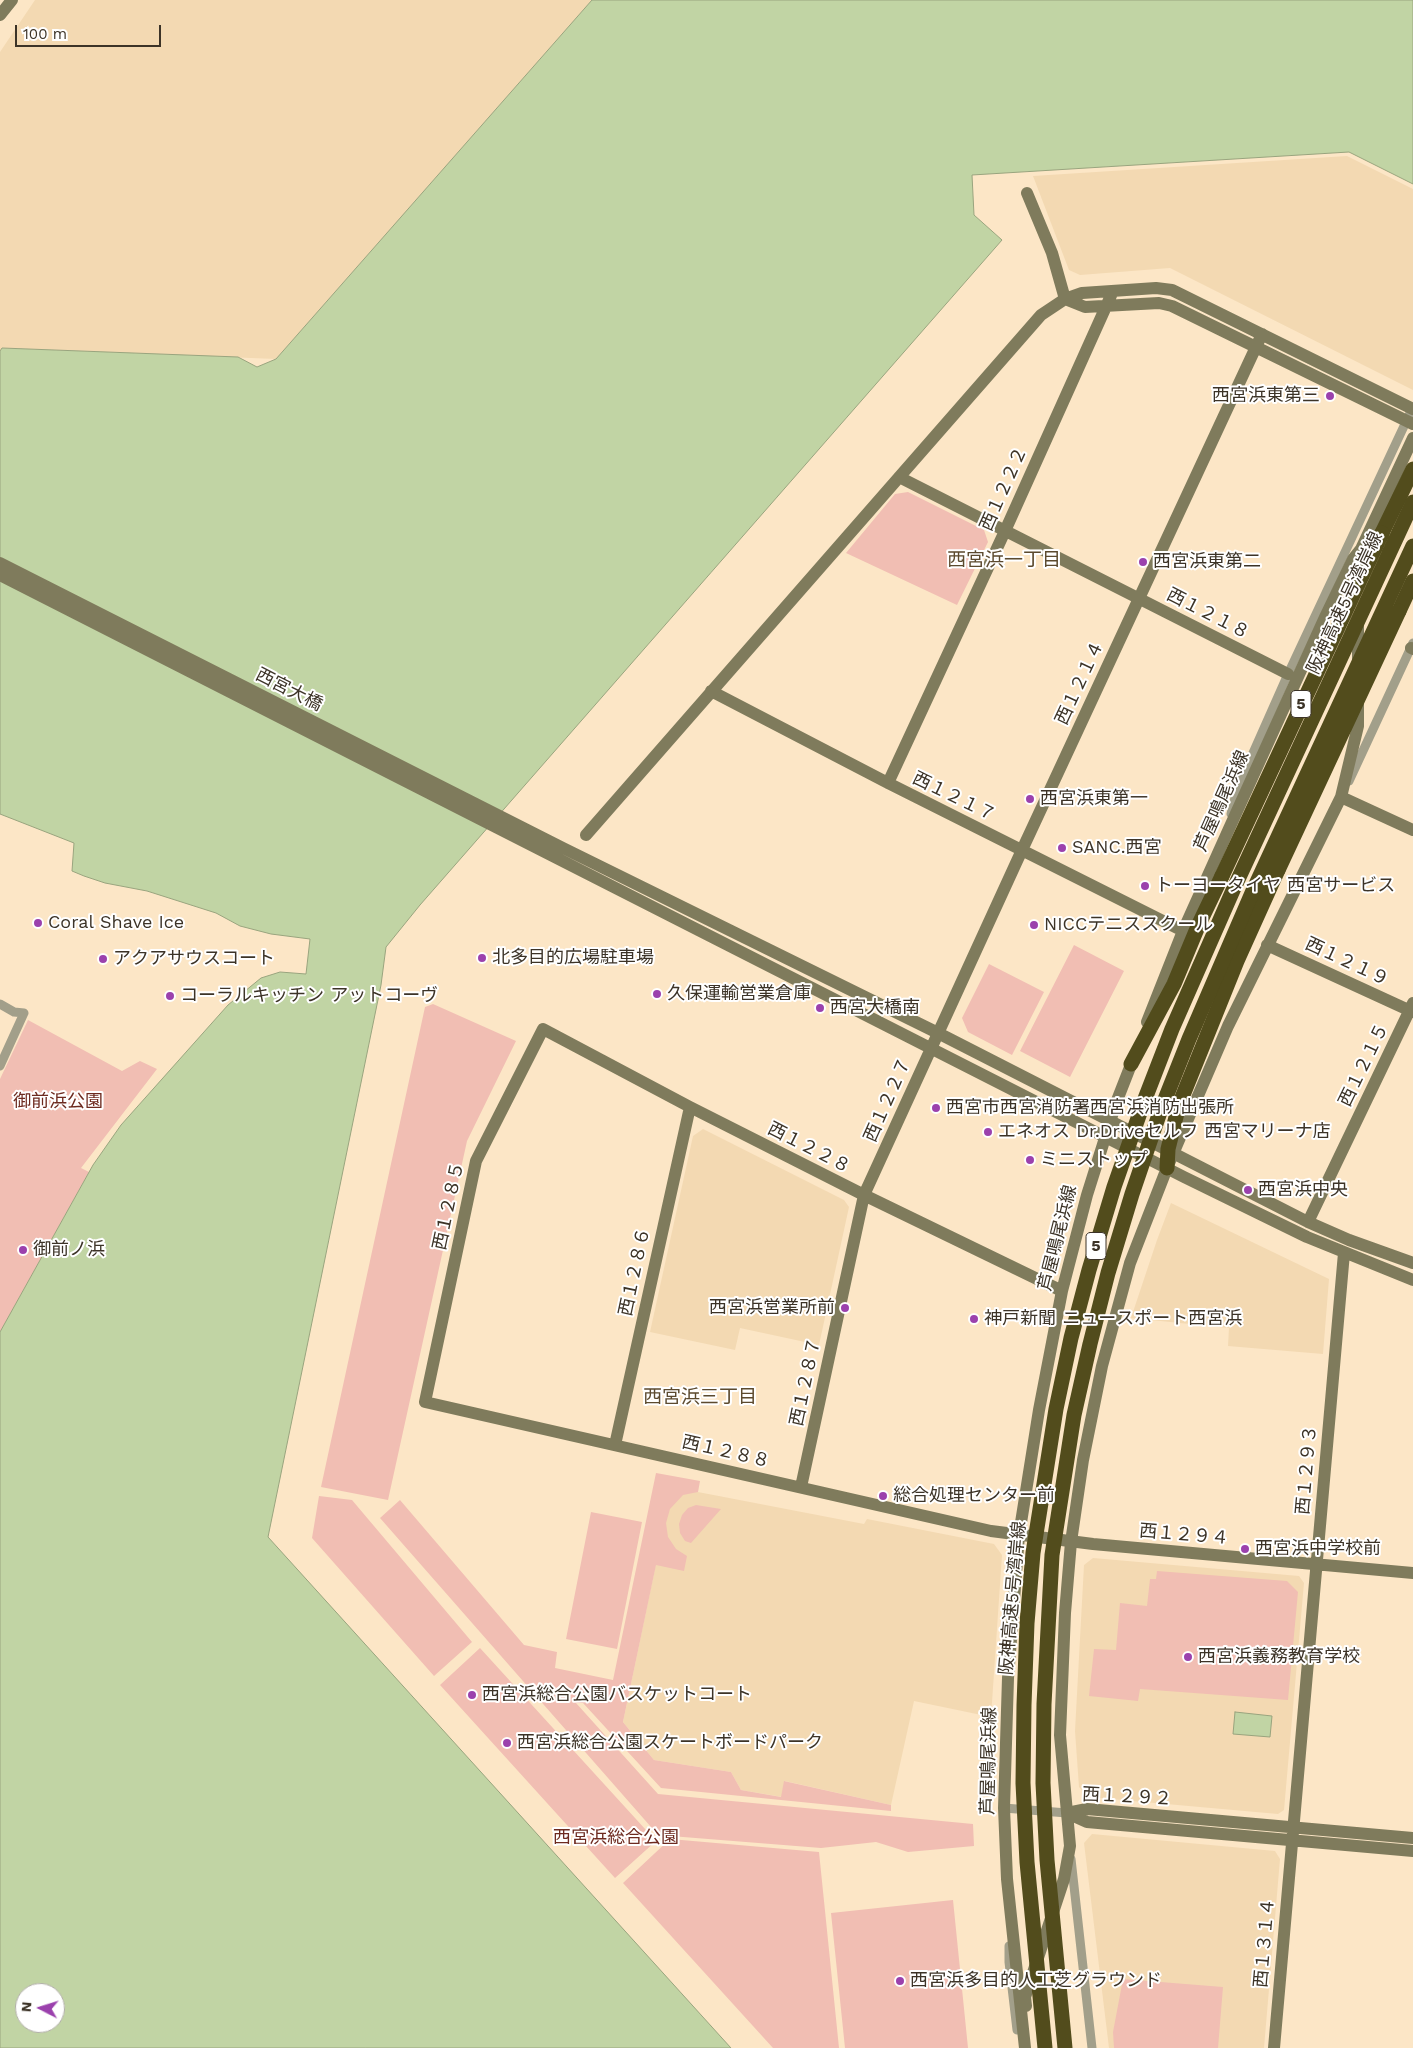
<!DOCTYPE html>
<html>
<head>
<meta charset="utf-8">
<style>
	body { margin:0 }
	#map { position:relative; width:1413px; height:2048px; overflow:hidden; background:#fce6c6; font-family:"Work Sans",sans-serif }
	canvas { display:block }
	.north { position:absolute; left:15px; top:1983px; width:50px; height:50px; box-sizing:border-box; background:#fff; border:1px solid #b1ada9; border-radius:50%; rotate:275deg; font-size:14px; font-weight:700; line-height:20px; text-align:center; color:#3c3327 }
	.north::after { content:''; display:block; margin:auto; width:18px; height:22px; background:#9b41ad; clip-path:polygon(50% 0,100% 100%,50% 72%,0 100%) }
	.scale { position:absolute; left:15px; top:25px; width:146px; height:22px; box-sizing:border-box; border:2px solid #3c3327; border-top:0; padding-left:6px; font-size:15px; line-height:18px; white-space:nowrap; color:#3c3327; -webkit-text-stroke:4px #fff; paint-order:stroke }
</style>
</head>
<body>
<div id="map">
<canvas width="1413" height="2048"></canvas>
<div class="north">N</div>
<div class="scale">100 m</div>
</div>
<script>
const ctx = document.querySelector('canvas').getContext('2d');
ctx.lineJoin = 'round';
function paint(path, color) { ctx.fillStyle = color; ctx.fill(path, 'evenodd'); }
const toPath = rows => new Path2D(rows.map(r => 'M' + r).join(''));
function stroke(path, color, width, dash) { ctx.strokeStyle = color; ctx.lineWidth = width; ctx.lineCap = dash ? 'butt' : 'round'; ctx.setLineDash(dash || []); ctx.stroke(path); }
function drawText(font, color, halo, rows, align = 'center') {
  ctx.font = font + ' "Work Sans","Noto Sans JP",sans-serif'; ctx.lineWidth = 4; ctx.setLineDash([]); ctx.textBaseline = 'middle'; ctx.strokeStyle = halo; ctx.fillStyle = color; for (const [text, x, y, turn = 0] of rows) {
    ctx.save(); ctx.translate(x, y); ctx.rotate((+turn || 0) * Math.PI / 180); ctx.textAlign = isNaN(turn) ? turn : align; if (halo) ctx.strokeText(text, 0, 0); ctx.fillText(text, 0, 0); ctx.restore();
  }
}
paint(toPath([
	[35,0,592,0,276,359,2,348,0,351,0,52],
	[1347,156,1413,189,1413,390,1170,268,1080,275,1069,270,1033,176],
	[703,1129,844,1200,849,1207,819,1345,740,1328,735,1350,650,1332,693,1136],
	[1171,1203,1329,1279,1323,1354,1228,1346,1229,1328,1131,1318,1157,1240],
	[672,1487,864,1524,867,1519,994,1544,1002,1555,991,1717,914,1701,891,1805,785,1781,782,1797,741,1790,731,1772,654,1760,623,1722],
	[1093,1558,1299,1576,1304,1583,1284,1810,1278,1814,1088,1797,1079,1787,1075,1731,1084,1565],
	[1092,1834,1275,1851,1280,1859,1264,2048,1109,2048,1084,1843]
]), '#f3d9b2');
paint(toPath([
	[908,492,984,530,988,542,957,605,846,553,895,494],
	[1074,945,1124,971,1070,1077,1020,1051],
	[989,964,1044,992,1012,1055,968,1032,962,1018],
	[433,1004,516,1041,467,1141,388,1500,321,1487,425,1007],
	[28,1020,122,1071,140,1061,157,1069,81,1168,89,1172,0,1332,0,1079],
	[656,1473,700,1481,698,1492,683,1495,670,1509,666,1523,668,1537,676,1549,687,1556,684,1571,656,1565,623,1722,654,1760,731,1772,741,1790,781,1797,784,1781,891,1805,891,1811,661,1788,583,1703,576,1703,658,1794,973,1824,974,1846,908,1852,876,1842,821,1848,658,1835,380,1518,400,1500,524,1645,557,1652,555,1668,613,1680],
	[319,1496,352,1500,472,1642,434,1676,312,1538],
	[696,1505,721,1509,691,1543,685,1541,680,1533,679,1524,682,1515,688,1508],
	[591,1512,642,1522,617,1649,566,1639],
	[1157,1571,1287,1581,1298,1592,1288,1700,1140,1689,1138,1701,1089,1696,1094,1649,1116,1650,1120,1603,1147,1606,1150,1579,1156,1579],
	[480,1648,656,1841,615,1878,440,1685],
	[670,1839,819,1852,839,2048,773,2048,623,1883],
	[953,1900,968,2048,845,2048,831,1913],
	[1123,1979,1223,1987,1218,2048,1114,2048,1113,2032]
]), '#f1beb3');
const water = toPath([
	[592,0,1413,0,1413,184,1349,152,972,175,974,215,1002,240,420,905,386,947,381,985,268,1537,731,2048,0,2048,0,1332,93,1165,121,1125,228,1005,261,978,280,972,306,974,310,939,271,934,240,926,216,913,147,891,105,883,84,876,72,871,74,843,0,814,0,351,2,348,238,357,257,367,276,359,592,0],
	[25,1993,55,1993,55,2023,25,2023,25,1993],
	[1235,1712,1272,1716,1270,1737,1233,1734,1235,1712]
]);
paint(water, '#c1d4a4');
stroke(water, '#99a47e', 1);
stroke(toPath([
	[1349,781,1413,643],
	[1231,814,1237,789,1288,674,1412,409],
	[0,1004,14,1012,24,1013,0,1066],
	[1004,1808,1067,1813],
	[1071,1859,1092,2048],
	[1009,1946,1009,1962,1017,2030]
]), '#a29f8a', 9);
stroke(toPath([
	[0,15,12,0],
	[1027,193,1052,253,1065,299],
	[1065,299,1085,307,1159,303,1172,306,1413,424],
	[899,477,1288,674],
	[0,563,563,848,938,1033,1308,1222,1349,1240,1413,1263],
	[0,575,1184,1177,1307,1237,1413,1280],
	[1358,621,1358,663],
	[1411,648,1413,649],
	[711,691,888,783,1183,931],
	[888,783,1005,531,1113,291],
	[1341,797,1413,830],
	[586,835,1041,315,1065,299,1082,293,1156,288,1172,290,1413,409],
	[1267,945,1413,1012],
	[1147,1022,1183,931,1228,831,1326,615,1353,559,1361,549,1413,438],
	[1308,1222,1413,1003],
	[1062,1291,864,1195,690,1107,543,1029,476,1161,425,1402,991,1531,1093,1544,1413,1573],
	[615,1445,690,1107],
	[801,1487,864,1195,1022,850,1262,334],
	[1067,1813,1087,1822,1413,1851],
	[1067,1813,1087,1809,1413,1838],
	[1026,2006,1025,1997,1064,1879,1070,1846,1060,1735,1065,1613,1071,1542,1083,1460,1102,1366,1130,1263,1167,1168,1228,1026,1341,797,1358,726,1358,701],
	[1025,2048,1007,1879,1004,1808,1008,1678,1019,1535,1039,1410,1062,1291,1087,1195,1116,1103,1134,1057],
	[1274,2048,1344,1253]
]), '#7f7b5c', 12);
stroke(toPath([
	[1382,533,1413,469],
	[1399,611,1413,581],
	[1131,1064,1174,984,1199,924,1222,876],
	[1167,1168,1168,1149,1179,1105,1237,961,1278,870]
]), '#524c1c', 15);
stroke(toPath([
	[1278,870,1399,611],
	[1222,876,1382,533],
	[1045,2048,1027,1862,1023,1783,1024,1705,1027,1623,1033,1553,1056,1409,1071,1338,1089,1270,1114,1187,1143,1104,1172,1029,1234,888,1413,502],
	[1065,2048,1047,1860,1043,1783,1044,1704,1052,1555,1074,1415,1090,1344,1108,1273,1132,1194,1160,1112,1189,1039,1252,893,1413,546]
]), '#524c1c', 15);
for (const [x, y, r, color] of [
	[1330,396,5,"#9b41ad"],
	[1143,562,5,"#9b41ad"],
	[1030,799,5,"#9b41ad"],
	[1062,848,5,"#9b41ad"],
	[1145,886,5,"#9b41ad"],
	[38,923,5,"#9b41ad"],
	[1034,925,5,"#9b41ad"],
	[482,958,5,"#9b41ad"],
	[103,959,5,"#9b41ad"],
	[657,994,5,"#9b41ad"],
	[170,996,5,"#9b41ad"],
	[820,1008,5,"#9b41ad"],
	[936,1108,5,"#9b41ad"],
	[988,1132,5,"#9b41ad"],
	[1030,1160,5,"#9b41ad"],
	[1248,1190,5,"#9b41ad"],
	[23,1250,5,"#9b41ad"],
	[845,1308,5,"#9b41ad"],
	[974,1319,5,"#9b41ad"],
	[883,1496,5,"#9b41ad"],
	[1245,1549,5,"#9b41ad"],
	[1188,1657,5,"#9b41ad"],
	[472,1695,5,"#9b41ad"],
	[507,1743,5,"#9b41ad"],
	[900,1981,5,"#9b41ad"]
]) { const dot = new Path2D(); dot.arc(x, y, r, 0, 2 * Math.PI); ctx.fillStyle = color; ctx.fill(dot); stroke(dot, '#fff', 2); }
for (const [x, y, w] of [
	[1301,704,20],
	[1096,1246,20]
]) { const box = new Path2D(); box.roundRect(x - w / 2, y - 13.5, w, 27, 4); ctx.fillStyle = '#fff'; ctx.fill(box); stroke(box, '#3c3327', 1); }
drawText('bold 16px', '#3c3327', null, [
	["5",1301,704],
	["5",1096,1246]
]);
drawText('18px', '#3c3327', '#fff', [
	["西宮浜東第三",1320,396,"right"],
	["西宮浜東第二",1153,562],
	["西宮浜東第一",1040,799],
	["SANC.西宮",1072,848],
	["トーヨータイヤ 西宮サービス",1155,886],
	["Coral Shave Ice",48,923],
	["NICCテニススクール",1044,925],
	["北多目的広場駐車場",492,958],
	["アクアサウスコート",113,959],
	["久保運輸営業倉庫",667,994],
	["コーラルキッチン アットコーヴ",180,996],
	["西宮大橋南",830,1008],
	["西宮市西宮消防署西宮浜消防出張所",946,1108],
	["エネオス Dr.Driveセルフ 西宮マリーナ店",998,1132],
	["ミニストップ",1040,1160],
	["西宮浜中央",1258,1190],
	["御前ノ浜",33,1250],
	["西宮浜営業所前",835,1308,"right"],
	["神戸新聞 ニュースポート西宮浜",984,1319],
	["総合処理センター前",893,1496],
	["西宮浜中学校前",1255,1549],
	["西宮浜義務教育学校",1198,1657],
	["西宮浜総合公園バスケットコート",482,1695],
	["西宮浜総合公園スケートボードパーク",517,1743],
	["西宮浜多目的人工芝グラウンド",910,1981]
], 'left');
drawText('18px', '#3c3327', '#fff', [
	["西１２２２",1004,489,-66],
	["阪神高速5号湾岸線",1345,603,-65],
	["西１２１８",1208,614,27],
	["西１２１４",1080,683,-65],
	["西宮大橋",289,690,27],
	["西１２１７",954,797,26],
	["芦屋鳴尾浜線",1222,801,-66],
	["西１２１９",1347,962,25],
	["西１２１５",1364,1065,-64],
	["西１２２７",888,1100,-66],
	["西１２２８",809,1148,27],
	["西１２８５",449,1206,-78],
	["芦屋鳴尾浜線",1058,1238,-76],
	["西１２８６",635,1272,-78],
	["西１２８７",806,1382,-78],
	["西１２８８",726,1452,13],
	["西１２９３",1307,1470,-85],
	["西１２９４",1184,1535,5],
	["阪神高速5号湾岸線",1013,1598,-85],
	["芦屋鳴尾浜線",989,1761,-89],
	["西１２９２",1127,1797,3],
	["西１３１４",1265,1943,-85]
]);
drawText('18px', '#6d2a1f', '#fff', [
	["御前浜公園",58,1102],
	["西宮浜総合公園",616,1838]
]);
drawText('19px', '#5c4a2e', '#fff', [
	["西宮浜一丁目",1004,560],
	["西宮浜三丁目",700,1397]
]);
</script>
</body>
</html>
